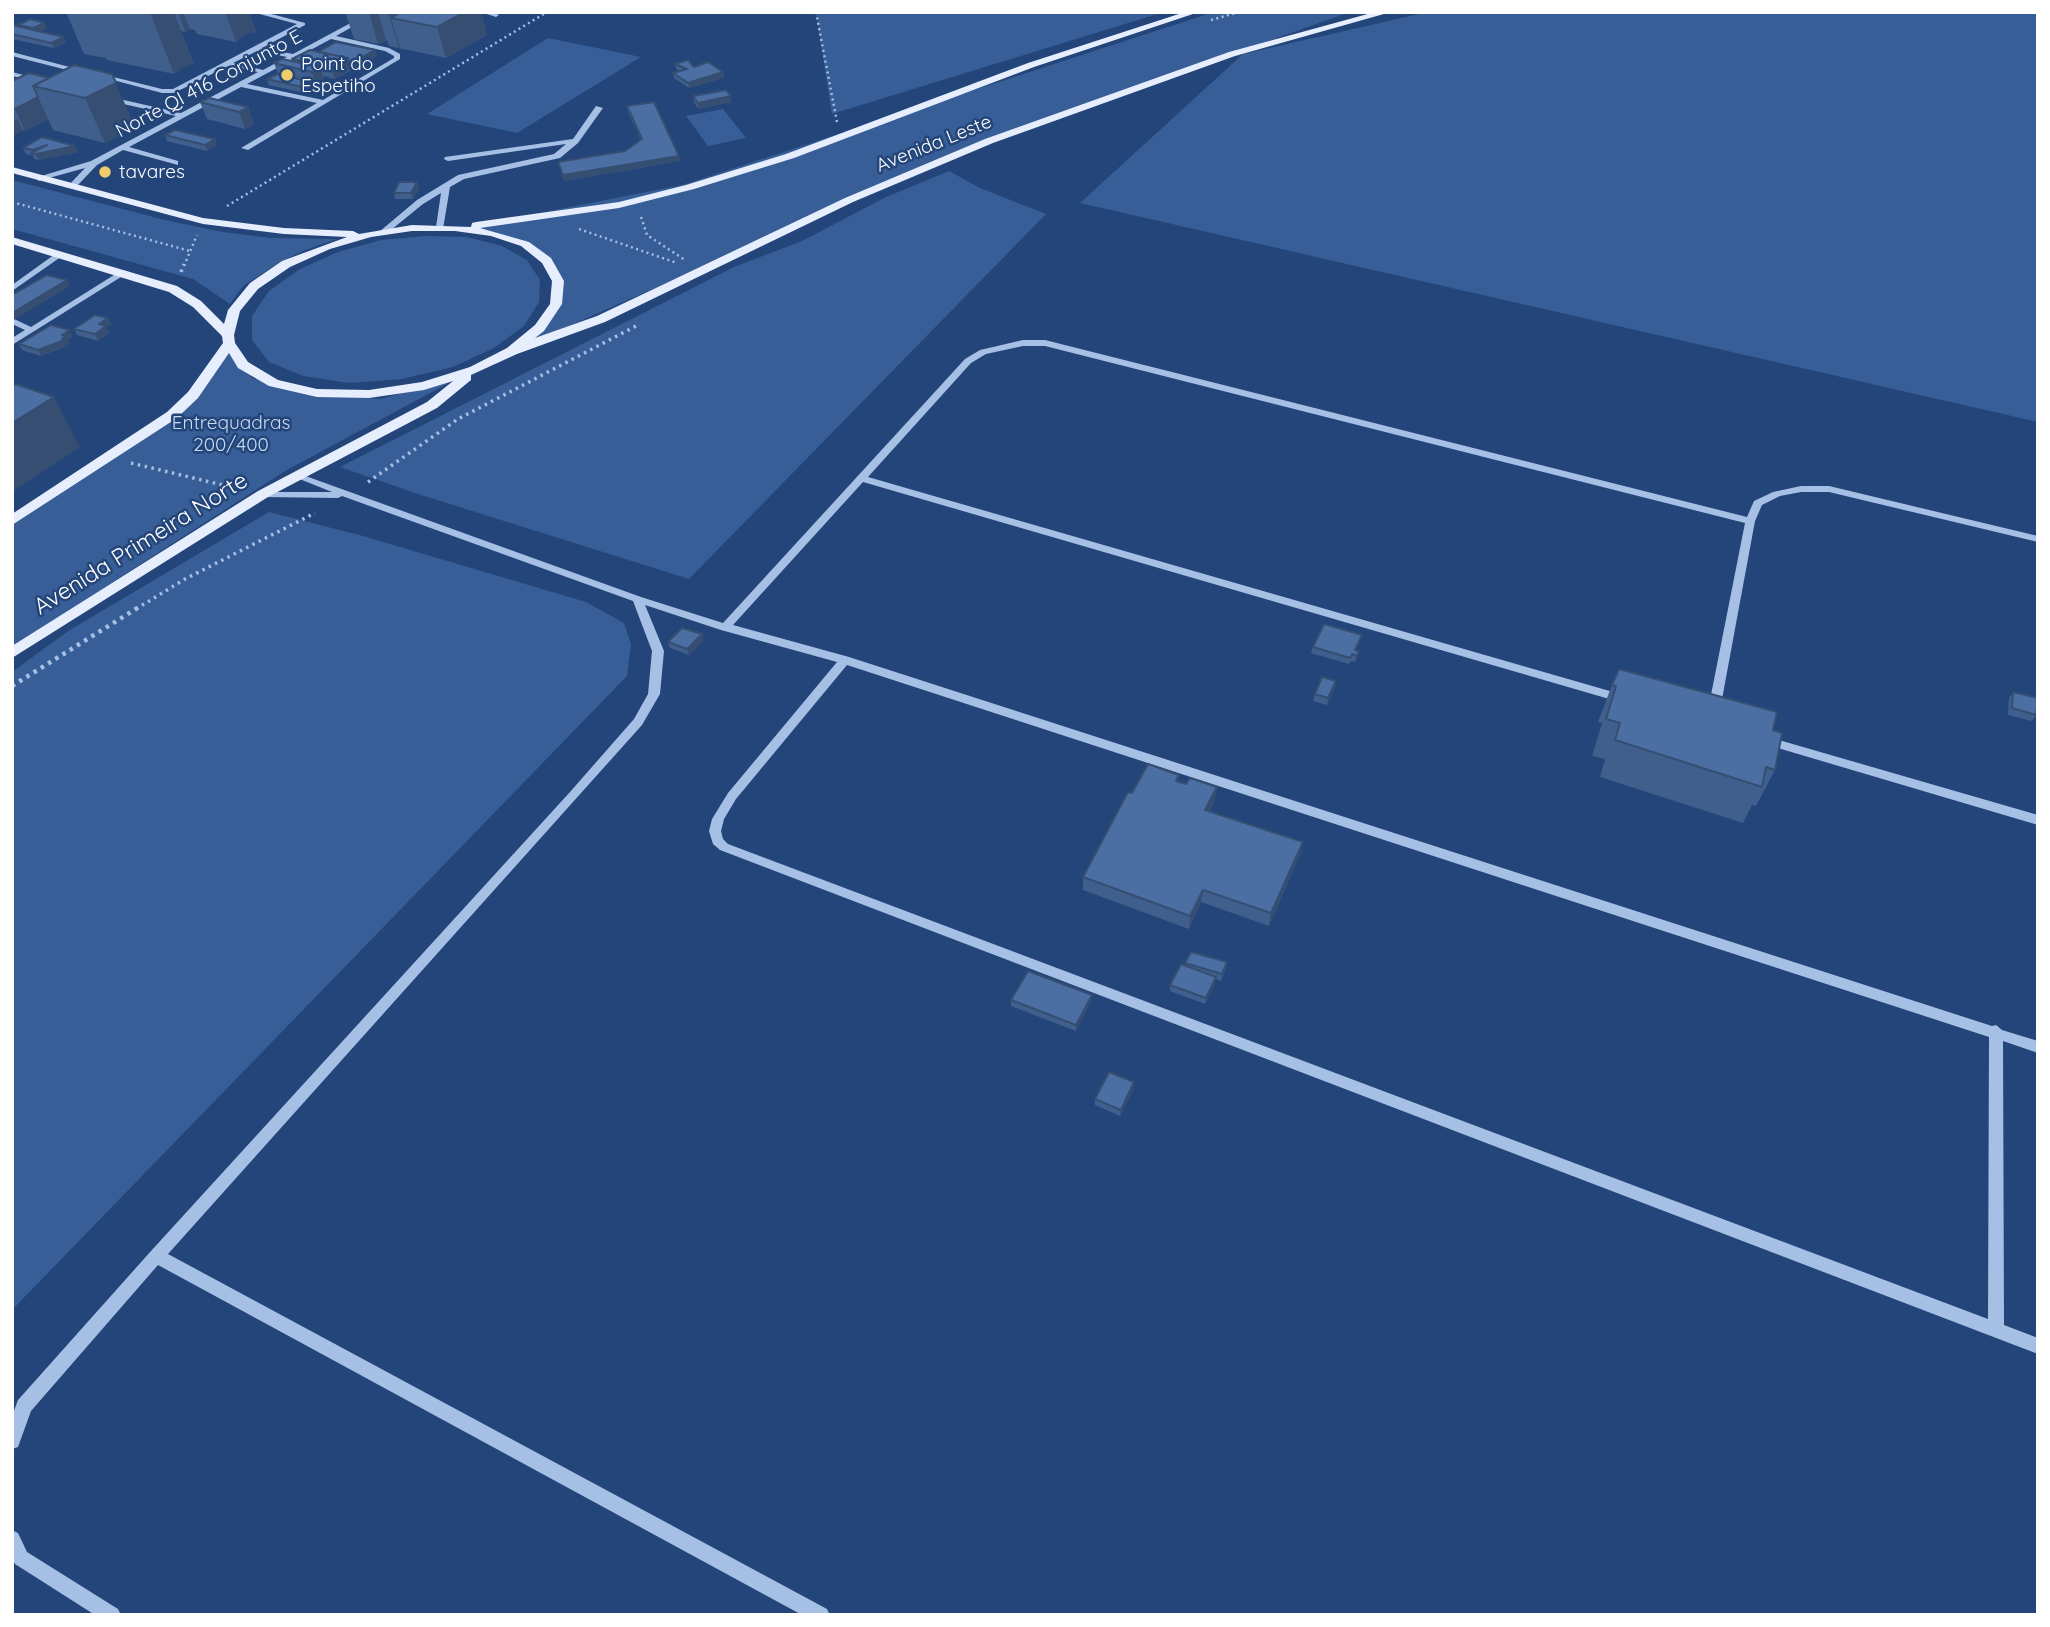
<!DOCTYPE html>
<html>
<head>
<meta charset="utf-8">
<style>
	body { margin:0 }
	#map { position:relative; width:2050px; height:1627px; overflow:hidden; background:#234579; font-family:Quicksand,sans-serif }
	canvas { display:block }
	.frame { position:absolute; inset:0; border:14px solid #fff; pointer-events:none }
</style>
</head>
<body>
<div id="map">
<canvas width="2050" height="1627"></canvas>
<div class="frame"></div>
</div>
<script>
const ctx = document.querySelector('canvas').getContext('2d');
ctx.lineJoin = 'round';
function paint(path, color) { ctx.fillStyle = color; ctx.fill(path, 'evenodd'); }
const toPath = rows => new Path2D(rows.map(r => 'M' + r).join(''));
function stroke(path, color, width, dash) { ctx.strokeStyle = color; ctx.lineWidth = width; ctx.lineCap = dash ? 'butt' : 'round'; ctx.setLineDash(dash || []); ctx.stroke(path); }
function drawText(font, color, halo, rows, align = 'center') {
  ctx.font = font + ' Quicksand,sans-serif'; ctx.lineWidth = 5; ctx.setLineDash([]); ctx.textBaseline = 'middle'; ctx.strokeStyle = halo; ctx.fillStyle = color; for (const [text, x, y, turn = 0] of rows) {
    ctx.save(); ctx.translate(x, y); ctx.rotate((+turn || 0) * Math.PI / 180); ctx.textAlign = isNaN(turn) ? turn : align; if (halo) ctx.strokeText(text, 0, 0); ctx.fillText(text, 0, 0); ctx.restore();
  }
}
paint(toPath([
	[816,12,1164,12,832,114],
	[1214,12,1350,12,987,141,533,342,527,343,561,289,531,246,463,228,682,185],
	[1428,12,2038,12,2038,422,1080,203,1243,54],
	[548,38,641,57,517,133,427,114],
	[723,109,746,138,708,146,686,116],
	[949,171,980,188,1046,214,689,579,418,494,340,467,734,267,802,241,886,197],
	[12,180,165,220,223,232,271,238,337,239,303,251,277,264,243,286,230,304,193,279,12,229],
	[425,236,467,237,502,246,527,260,540,280,539,302,524,326,494,348,453,367,402,379,349,383,303,376,269,362,252,340,252,316,269,291,300,269,338,252,381,240],
	[228,349,252,378,306,393,380,399,458,378,285,471,12,647,12,522,168,415],
	[269,512,363,536,586,602,624,623,631,644,627,676,12,1310,12,672,68,631]
]), '#375e97');
stroke(toPath([
	[816,12,837,122],
	[1211,20,1239,12],
	[12,202,190,251],
	[227,206,547,12],
	[641,217,647,235,685,260],
	[579,229,677,263],
	[184,266,197,235]
]), '#a6bfe4', 2.5, [2, 3.5]);
stroke(toPath([
	[181,272,184,264],
	[131,463,235,488],
	[368,482,458,419,638,325],
	[136,609,185,579,315,513]
]), '#a6bfe4', 3.5, [2.5, 4.5]);
stroke(toPath([
	[12,686,139,607]
]), '#a6bfe4', 4.5, [3.5, 5]);
paint(toPath([
	[252,12,264,12,305,23,305,25,262,48,293,54,371,12,379,12,336,36,389,48,400,54,400,59,248,150,241,148,317,103,241,87,129,147,178,161,178,165,123,150,97,165,75,188,68,186,85,168,38,181,38,177,91,161,176,116,106,100,106,96,181,113,258,72,228,66,174,93,162,93,98,76,101,74,162,89,173,89,297,24,252,12],
	[331,39,385,51,394,56,394,58,323,100,247,84,331,39],
	[257,51,258,51,287,57,263,70,233,63,257,51],
	[481,12,493,12,499,15,496,17,481,12],
	[12,52,85,71,86,72,83,74,12,56,12,52],
	[12,72,39,79,41,80,37,82,12,76,12,72],
	[596,106,603,108,578,143,560,158,464,179,450,187,443,229,436,227,441,193,423,204,386,234,379,232,417,200,458,175,554,154,566,144,448,161,444,159,445,157,573,139,596,106],
	[58,252,65,254,12,291,12,285,58,252],
	[122,270,129,272,12,345,12,338,25,330,12,324,12,318,31,327,122,270],
	[1023,340,1045,340,1747,517,1754,501,1773,492,1801,486,1829,486,2038,536,2038,542,1829,492,1801,492,1780,496,1762,505,1755,521,1720,710,1714,714,1708,710,1745,523,1045,346,1023,346,986,354,971,363,868,477,1627,696,1629,699,1623,703,863,482,733,625,849,657,1992,1026,1996,1025,2002,1030,2038,1041,2038,1053,2003,1041,2004,1325,2038,1338,2038,1354,720,850,713,844,709,831,712,819,728,793,837,662,721,630,645,605,664,651,660,694,642,725,168,1254,827,1609,830,1615,802,1615,158,1265,31,1411,18,1447,12,1449,12,1416,18,1400,151,1251,570,792,634,719,648,694,652,651,633,601,342,496,338,498,263,497,258,494,259,492,332,492,292,476,297,473,300,474,641,597,723,623,965,359,980,350,1023,340],
	[847,665,1989,1037,1988,1319,728,844,723,839,721,831,724,819,736,799,847,665],
	[1765,736,2038,815,2038,825,1761,743,1759,740,1765,736],
	[12,1530,18,1533,27,1552,118,1609,121,1615,95,1615,15,1564,12,1559,12,1530]
]), '#a6bfe4');
paint(toPath([
	[1185,12,1199,12,1034,67,794,158,694,189,619,208,480,228,529,242,551,258,564,281,562,304,544,331,535,338,597,316,845,198,985,139,1229,52,1375,12,1391,12,1235,56,993,143,853,202,605,322,517,354,471,375,471,380,437,408,268,497,12,658,12,646,258,491,427,402,453,381,424,390,369,398,317,397,269,386,238,368,229,353,198,398,177,418,12,525,12,514,167,412,188,392,223,343,222,336,193,307,169,292,12,244,12,237,177,286,201,301,224,324,228,310,250,283,282,261,347,237,284,234,203,224,12,173,12,167,203,218,284,228,353,231,359,234,412,225,471,227,472,223,476,222,619,202,686,185,786,154,1028,63,1185,12],
	[412,231,455,231,491,236,521,246,542,263,552,281,550,304,535,325,507,348,470,367,422,382,369,390,317,389,278,380,248,362,235,343,234,335,240,311,258,289,290,267,330,249,371,237,412,231]
]), '#e6edfc');
paint(toPath([
	[66,12,249,12,256,32,245,34,236,42,197,34,195,30,190,29,185,32,181,31,194,64,181,68,181,70,174,74,107,60,106,58,84,54],
	[345,12,481,12,487,35,446,58,389,46,387,40,378,44,354,39],
	[12,25,19,27,18,25,47,28,40,32,66,43,54,48,12,39],
	[375,50,377,56,335,79,323,76,326,84,309,94,269,85,267,79,278,74,274,63,293,61,292,59,318,52],
	[675,64,723,72,724,78,689,88,674,78,673,73,680,71,676,69],
	[49,78,135,127,105,143,53,130,48,119,25,131,23,130,12,136,12,81],
	[693,96,732,102,698,109,694,102],
	[200,102,248,107,254,124,245,129,207,119],
	[627,106,679,156,680,161,564,181,558,162,625,151,641,140,628,112],
	[165,135,215,139,217,145,207,151,167,141],
	[23,148,78,152,39,160,34,159,33,155,26,154],
	[419,188,413,199,395,199,394,193],
	[108,318,111,324,107,327,109,333,98,341,77,335,74,329],
	[73,337,67,340,69,343,67,345,68,346,41,356,22,350,19,344],
	[702,634,703,641,689,655,670,648,668,642],
	[1362,635,1360,642,1356,650,1359,651,1355,662,1351,661,1349,664,1311,653,1313,647],
	[1336,681,1335,688,1327,705,1313,701,1315,694],
	[1612,685,1773,730,1775,770,1756,806,1752,805,1743,823,1600,777,1605,759,1592,756,1602,723,1598,722],
	[2013,692,2036,715,2032,721,2008,715,2009,698],
	[1179,775,1178,782,1215,800,1210,811,1303,842,1300,855,1269,926,1201,902,1189,929,1083,890,1083,877,1132,793],
	[1227,962,1226,968,1221,981,1215,979,1215,983,1205,1004,1170,991,1170,985,1185,965,1185,963],
	[1011,1000,1091,1001,1076,1031,1011,1006],
	[1134,1082,1134,1088,1120,1116,1095,1105,1095,1099]
]), '#415f8c');
paint(toPath([
	[150,12,174,12,194,64,181,68,181,70,174,74],
	[178,12,183,12,190,29,185,32],
	[225,12,249,12,256,32,245,34,236,42],
	[369,12,378,12,386,40,378,44],
	[388,12,428,12,391,18,400,48,399,48],
	[465,12,481,12,487,35,446,58,437,27],
	[45,23,47,28,36,34,33,28],
	[64,37,66,43,54,48,51,43],
	[375,50,377,56,351,69,350,64],
	[348,58,351,69,335,79,331,68],
	[320,67,326,84,309,94,307,88,315,83,312,72],
	[723,72,724,78,689,88,688,83],
	[112,74,135,127,105,143,85,98],
	[731,96,732,102,698,109,698,103],
	[38,97,48,119,25,131,15,109],
	[248,107,254,124,245,129,239,112],
	[17,119,23,130,12,136,12,122],
	[215,139,217,145,207,151,205,145],
	[47,145,75,146,78,152,39,160,33,150],
	[679,156,680,161,564,181,563,175],
	[417,182,419,188,413,199,411,193],
	[67,280,70,286,12,321,12,313],
	[108,318,111,324,107,327,109,333,98,341,95,334,99,324],
	[70,330,73,337,67,340,69,343,67,345,68,346,41,356,38,350],
	[54,397,80,447,12,492,12,423],
	[702,634,703,641,689,655,687,649],
	[1336,681,1335,688,1327,705,1328,698],
	[1217,787,1215,800,1204,823,1205,810],
	[1303,842,1300,855,1269,926,1271,913],
	[1203,890,1201,902,1189,929,1190,916],
	[1216,977,1215,983,1205,1004,1206,998],
	[1092,995,1091,1001,1076,1031,1076,1025],
	[1134,1082,1134,1088,1120,1116,1121,1110]
]), '#354e72');
const building = toPath([
	[401,12,465,12,437,27,391,18,401,12],
	[30,19,45,23,33,28,18,25,30,19],
	[12,25,64,37,51,43,12,34,12,25],
	[336,42,375,50,350,64,348,58,318,52,336,42],
	[310,50,348,58,331,68,292,59,310,50],
	[282,59,320,67,312,72,274,63,282,59],
	[688,60,694,67,708,62,723,72,688,83,673,73,687,69,675,64,688,60],
	[74,65,112,74,116,83,85,98,33,86,74,65],
	[29,73,49,78,33,86,38,97,15,109,12,108,12,81,29,73],
	[278,74,315,83,307,88,267,79,278,74],
	[726,90,731,96,698,103,693,96,726,90],
	[209,98,248,107,239,112,200,102,209,98],
	[654,102,679,156,563,175,558,162,625,151,642,139,627,106,654,102],
	[175,130,215,139,205,145,165,135,175,130],
	[42,137,75,146,36,154,31,153,47,145,33,150,23,148,42,137],
	[399,182,417,182,411,193,394,193,399,182],
	[47,275,67,280,12,313,12,295,47,275],
	[95,315,108,318,99,324,106,326,95,334,74,329,95,315],
	[51,325,70,330,62,335,66,337,62,339,65,340,38,350,19,344,51,325],
	[15,384,54,397,12,423,12,387,15,384],
	[1324,624,1362,635,1355,650,1359,651,1357,656,1352,654,1350,658,1313,647,1324,624],
	[682,628,702,634,687,649,668,642,682,628],
	[1619,669,1777,712,1773,730,1782,733,1775,770,1766,767,1762,787,1615,740,1620,723,1606,719,1616,686,1612,685,1619,669],
	[1322,677,1336,681,1328,698,1315,694,1322,677],
	[2013,692,2038,698,2036,715,2012,708,2013,692],
	[1148,764,1179,775,1176,781,1186,784,1190,778,1217,787,1205,810,1303,842,1271,913,1203,890,1190,916,1083,877,1128,792,1132,793,1148,764],
	[1191,952,1227,962,1222,974,1185,963,1191,952],
	[1181,964,1216,977,1206,998,1170,985,1181,964],
	[1028,971,1092,995,1076,1025,1011,1000,1028,971],
	[1109,1072,1134,1082,1121,1110,1095,1099,1109,1072]
]);
paint(building, '#4c6fa3');
stroke(building, '#354e72', 2);
for (const [x, y, r, color] of [
	[287,75,7,"#efce69"],
	[105,172,7,"#efce69"]
]) { const dot = new Path2D(); dot.arc(x, y, r, 0, 2 * Math.PI); ctx.fillStyle = color; ctx.fill(dot); stroke(dot, '#234579', 2.5); }
drawText('19px', '#fff', '#234579', [
	["Point do",301,64],
	["Espetiho",301,86],
	["tavares",119,172]
], 'left');
drawText('19px', '#fff', '#234579', [
	["Norte QI 416 Conjunto E",209,84,-28],
	["Avenida Leste",934,144,-22]
]);
drawText('19px', '#c8daf3', '#234579', [
	["Entrequadras",231,423],
	["200/400",231,445]
]);
drawText('23px', '#fff', '#234579', [
	["Avenida Primeira Norte",141,544,-32]
]);
</script>
</body>
</html>
